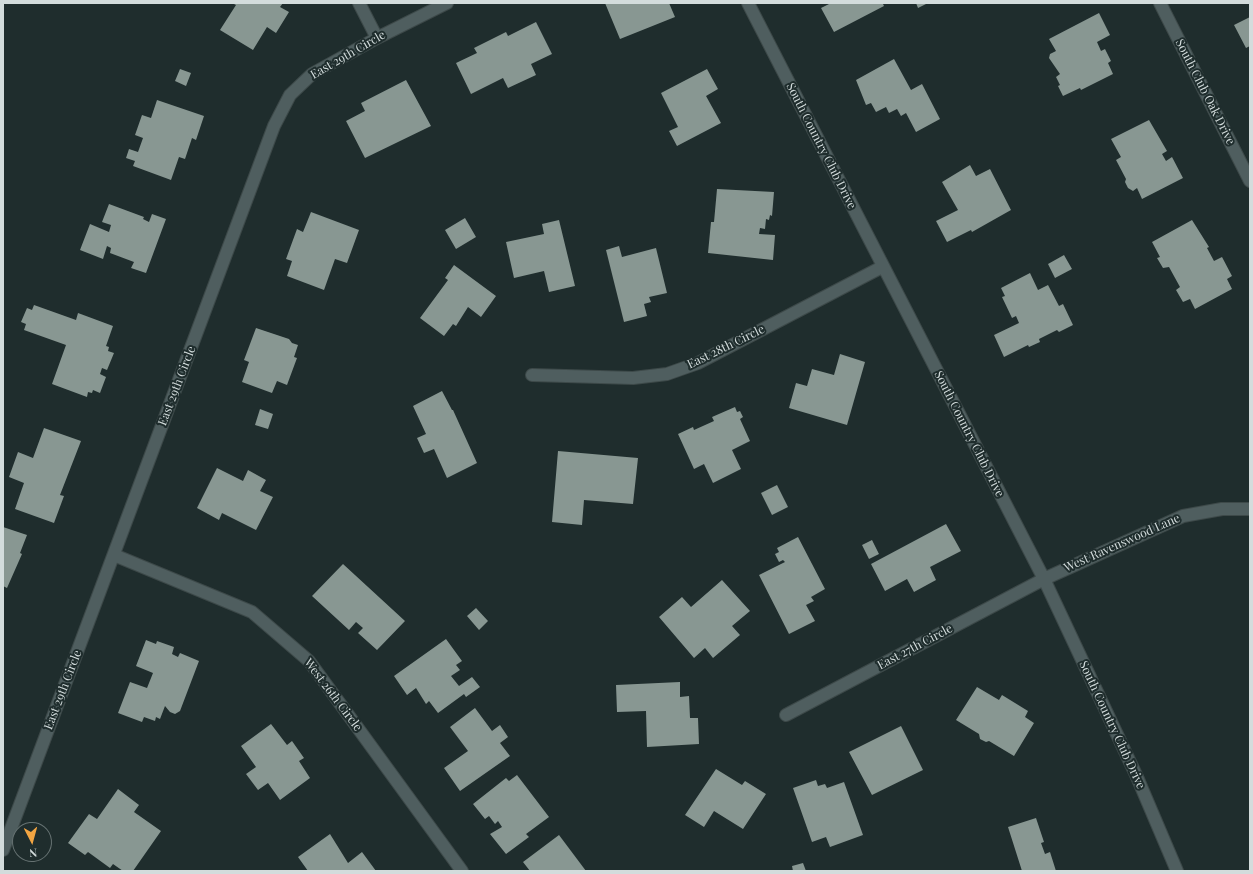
<!DOCTYPE html>
<html>
<head>
<meta charset="utf-8">
<style>
	body { margin:0 }
	#map { position:relative; width:1253px; height:874px; overflow:hidden; background:#1f2d2d; font-family:"Playfair Display",serif }
	canvas { display:block }
	.frame { position:absolute; inset:0; border:4px solid #d3dcdc; pointer-events:none }
	.north { position:absolute; left:12px; top:822px; width:40px; height:40px; box-sizing:border-box; background:#1f2d2d; border:1px solid #677373; border-radius:50%; rotate:174deg; font-size:11px; font-weight:700; line-height:16px; text-align:center; color:#d3dcdc }
	.north::after { content:''; display:block; margin:auto; width:14px; height:18px; background:#f2a542; clip-path:polygon(50% 0,100% 100%,50% 72%,0 100%) }
</style>
</head>
<body>
<div id="map">
<canvas width="1253" height="874"></canvas>
<div class="frame"></div>
<div class="north">N</div>
</div>
<script>
const ctx = document.querySelector('canvas').getContext('2d');
ctx.lineJoin = 'round';
function paint(path, color) { ctx.fillStyle = color; ctx.fill(path, 'evenodd'); }
const toPath = rows => new Path2D(rows.map(r => 'M' + r).join(''));
function stroke(path, color, width, dash) { ctx.strokeStyle = color; ctx.lineWidth = width; ctx.lineCap = dash ? 'butt' : 'round'; ctx.setLineDash(dash || []); ctx.stroke(path); }
function drawText(font, color, halo, rows, align = 'center') {
  ctx.font = font + ' "Playfair Display",serif'; ctx.lineWidth = 4; ctx.setLineDash([]); ctx.textBaseline = 'middle'; ctx.strokeStyle = halo; ctx.fillStyle = color; for (const [text, x, y, turn = 0] of rows) {
    ctx.save(); ctx.translate(x, y); ctx.rotate((+turn || 0) * Math.PI / 180); ctx.textAlign = isNaN(turn) ? turn : align; if (halo) ctx.strokeText(text, 0, 0); ctx.fillText(text, 0, 0); ctx.restore();
  }
}
paint(toPath([
	[232,3,283,3,280,7,289,12,276,33,267,27,253,50,220,30,236,5],
	[605,3,669,3,675,17,620,39],
	[831,3,886,3,883,4,884,6,834,32,821,8],
	[916,3,928,3,918,8],
	[1099,13,1110,35,1097,42,1101,51,1105,49,1111,61,1108,63,1113,74,1081,90,1080,88,1063,96,1058,86,1060,85,1056,77,1060,74,1049,58,1050,54,1056,51,1049,39],
	[1250,17,1250,46,1246,48,1234,25],
	[536,22,552,54,531,64,536,75,508,88,503,78,471,94,456,63,477,53,474,48,506,32,508,36],
	[894,59,911,90,922,84,940,119,916,132,906,113,901,116,897,109,889,113,886,107,876,112,871,103,866,105,856,80],
	[180,69,191,73,186,86,175,81],
	[707,69,718,89,706,96,721,123,677,146,669,131,678,127,661,93],
	[406,80,431,126,365,158,346,121,365,111,361,103],
	[157,100,204,116,196,140,192,138,185,159,179,157,171,180,133,166,135,161,126,158,129,149,138,152,143,138,135,135,142,115,151,118],
	[1149,120,1167,151,1162,154,1166,161,1172,157,1183,178,1142,199,1137,188,1133,191,1128,188,1125,182,1126,179,1116,160,1121,157,1111,139],
	[970,165,976,176,990,169,1011,210,972,232,971,230,947,242,936,221,958,210,942,182],
	[717,189,774,192,772,216,770,215,769,220,766,219,765,229,760,228,759,234,775,235,773,260,708,253,711,222,714,222],
	[109,204,144,217,143,219,149,222,152,214,166,219,146,273,131,268,134,262,110,253,111,248,107,246,103,259,80,250,90,224,109,232,111,225,102,222],
	[311,212,359,230,347,263,335,259,324,290,287,276,292,261,286,259,297,229,303,232],
	[465,218,476,237,456,249,445,230],
	[559,220,575,286,549,292,544,271,514,278,506,242,544,234,542,224],
	[1192,220,1209,247,1207,248,1214,261,1222,257,1232,276,1227,279,1232,289,1195,309,1190,299,1183,302,1176,290,1180,287,1169,267,1163,268,1157,258,1160,257,1152,242],
	[619,246,622,257,656,248,667,293,649,297,651,302,644,304,647,316,624,322,606,250],
	[1064,255,1072,269,1055,278,1048,264],
	[454,265,496,296,481,317,468,307,456,326,453,324,444,336,420,318,448,280,445,278],
	[1030,273,1038,290,1048,285,1059,306,1063,304,1073,325,1059,332,1057,330,1039,339,1040,342,1029,347,1028,345,1004,357,994,335,1019,323,1016,316,1012,318,1002,297,1005,296,1001,288],
	[34,305,76,320,78,313,113,326,106,346,109,347,108,351,114,353,107,370,102,368,100,374,106,377,100,393,93,390,92,393,88,392,87,397,52,384,66,345,24,330,26,324,21,322,27,308,32,310],
	[256,328,289,339,292,343,298,345,294,357,297,358,287,385,277,381,272,393,242,382,249,362,244,360],
	[840,354,865,362,847,425,789,408,796,383,807,386,812,369,834,375],
	[442,391,452,410,453,410,477,463,447,478,434,449,424,453,417,438,426,434,413,406],
	[735,407,737,412,740,411,743,417,740,419,750,441,732,450,741,469,713,483,704,464,694,469,678,434,693,427,694,430,714,421,712,417],
	[260,409,273,414,268,429,255,425],
	[44,428,81,441,60,495,64,496,54,523,15,509,24,483,9,477,18,452,33,458],
	[558,451,638,458,633,504,584,500,582,525,552,522],
	[217,468,243,481,248,470,266,480,260,491,273,497,256,530,222,513,219,520,197,508],
	[777,485,788,507,772,515,761,493],
	[946,524,961,551,930,567,936,580,914,592,907,579,885,591,871,564],
	[3,527,27,535,20,553,22,554,7,588,3,586],
	[798,537,825,589,811,597,814,601,806,605,815,621,789,634,759,575,785,562,783,560,779,562,775,554,779,552,777,548],
	[872,540,879,554,869,559,862,545],
	[343,564,405,621,377,650,358,633,363,628,356,622,349,630,312,596],
	[722,580,750,611,732,626,740,635,713,658,705,648,694,658,659,617,682,597,691,607],
	[476,608,488,621,479,630,467,616],
	[446,639,462,661,456,665,460,670,451,676,459,686,472,677,480,687,466,697,464,694,438,713,429,701,426,704,416,688,407,695,394,676],
	[146,640,156,644,157,641,174,647,172,654,178,657,180,653,199,661,180,711,175,714,170,712,165,706,160,719,156,717,155,721,144,717,142,722,118,713,130,682,147,688,153,673,136,666],
	[680,682,680,697,689,696,690,718,698,718,699,744,647,747,646,711,617,712,616,685],
	[977,687,999,700,1002,695,1028,711,1025,717,1034,723,1014,756,989,741,986,742,980,739,979,734,956,720],
	[475,708,492,731,500,725,508,737,500,743,510,756,460,791,444,768,468,751,450,727],
	[271,724,287,745,292,741,304,758,299,761,310,778,280,800,268,783,258,790,246,774,256,767,241,746],
	[901,726,923,770,872,795,849,752],
	[716,769,742,785,745,781,766,794,743,829,714,811,704,827,685,815],
	[517,775,549,817,526,834,529,837,506,854,490,834,502,827,498,821,495,824,489,816,485,819,473,804,506,778,509,781],
	[816,780,818,786,825,784,827,788,844,782,863,835,830,847,826,837,812,842,793,788],
	[118,789,139,805,134,812,161,831,133,871,123,871,113,864,110,868,88,852,85,855,68,843,89,814,97,819],
	[1036,818,1044,842,1041,843,1045,854,1050,852,1056,871,1022,871,1008,827],
	[330,834,348,863,362,852,376,871,308,871,298,857],
	[559,835,586,871,530,871,523,862],
	[803,863,806,871,793,871,792,866]
]), '#889792');
const minor = toPath([
	[359,3,377,38],
	[748,3,1044,579,1137,777,1177,871],
	[1160,3,1250,181],
	[532,375,633,378,667,374,698,363,882,267],
	[114,555,252,612,309,661,462,871],
	[786,715,1044,579,1183,516,1222,509,1250,509],
	[3,850,274,126,290,95,312,74,377,38,447,3]
]);
stroke(minor, '#3d4949', 14);
stroke(minor, '#4f5e5f', 12);
drawText('12px', '#d3dcdc', '#1f2d2d', [
	["East 29th Circle",348,55,-30],
	["South Club Oak Drive",1205,92,63],
	["South Country Club Drive",821,146,63],
	["East 28th Circle",726,347,-26],
	["East 29th Circle",177,386,-69],
	["South Country Club Drive",969,434,63],
	["West Ravenswood Lane",1122,543,-24],
	["East 27th Circle",915,647,-28],
	["East 29th Circle",63,690,-69],
	["West 26th Circle",333,695,53],
	["South Country Club Drive",1112,725,65]
]);
</script>
</body>
</html>
